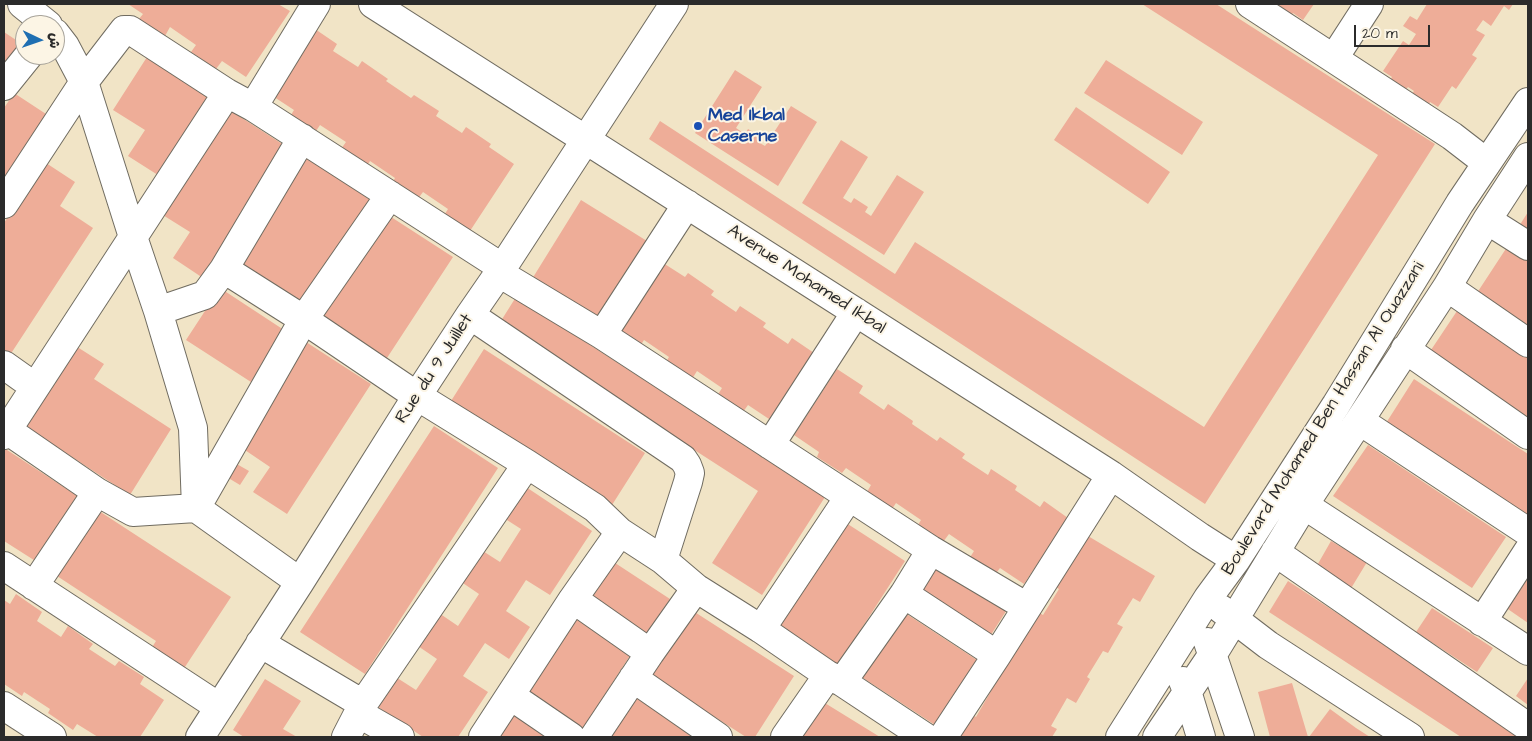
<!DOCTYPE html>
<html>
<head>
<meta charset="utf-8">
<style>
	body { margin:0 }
	#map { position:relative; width:1532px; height:741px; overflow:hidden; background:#f1e4c6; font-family:"Architects Daughter","Playpen Sans Arabic",sans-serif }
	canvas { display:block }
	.frame { position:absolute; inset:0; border:5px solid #2b2b2b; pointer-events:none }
	.north { position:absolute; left:15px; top:15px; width:50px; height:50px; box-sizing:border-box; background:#fcf5e5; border:1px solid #a8a49b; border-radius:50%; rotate:93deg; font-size:14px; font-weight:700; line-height:20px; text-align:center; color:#2b2b2b }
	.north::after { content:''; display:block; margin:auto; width:18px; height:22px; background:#1f6fb2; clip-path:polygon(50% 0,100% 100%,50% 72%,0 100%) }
	.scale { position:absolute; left:1354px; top:25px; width:76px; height:22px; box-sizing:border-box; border:2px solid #2b2b2b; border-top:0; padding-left:6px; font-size:15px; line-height:18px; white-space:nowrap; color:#2b2b2b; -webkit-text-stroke:4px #fcf5e5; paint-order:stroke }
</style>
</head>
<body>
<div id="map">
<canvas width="1532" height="741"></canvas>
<div class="frame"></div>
<div class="north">ش</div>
<div class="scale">20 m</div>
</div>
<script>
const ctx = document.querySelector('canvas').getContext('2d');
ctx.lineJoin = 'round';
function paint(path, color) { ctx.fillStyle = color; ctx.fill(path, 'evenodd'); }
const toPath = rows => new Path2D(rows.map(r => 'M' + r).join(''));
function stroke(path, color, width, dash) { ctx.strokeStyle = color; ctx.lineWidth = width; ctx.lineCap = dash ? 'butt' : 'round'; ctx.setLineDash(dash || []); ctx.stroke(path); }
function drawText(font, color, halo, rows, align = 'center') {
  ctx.font = font + ' "Architects Daughter",sans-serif'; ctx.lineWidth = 4; ctx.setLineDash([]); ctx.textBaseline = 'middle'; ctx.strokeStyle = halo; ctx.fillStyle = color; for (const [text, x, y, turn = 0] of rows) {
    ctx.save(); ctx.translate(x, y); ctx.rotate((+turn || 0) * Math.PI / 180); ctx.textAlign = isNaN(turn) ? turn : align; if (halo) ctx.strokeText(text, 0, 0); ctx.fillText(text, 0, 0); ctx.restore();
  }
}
paint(toPath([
	[128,4,278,4,290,11,246,77,222,61,216,69,191,52,196,45,170,27,165,36,139,19,143,14],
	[1142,4,1216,4,1435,144,1205,504,649,139,660,121,895,274,915,242,1204,427,1378,155],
	[1277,4,1314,4,1303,20,1293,13,1290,17,1274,7],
	[1427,4,1513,4,1509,10,1504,6,1491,26,1483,20,1476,30,1485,35,1472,55,1477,58,1456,89,1452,86,1438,107,1430,102,1428,106,1411,95,1414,91,1408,87,1404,92,1389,82,1392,77,1383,71,1403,41,1409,45,1416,34,1403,26,1410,16,1417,20],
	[312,27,337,44,333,51,358,67,362,61,388,79,386,81,411,98,414,95,439,111,436,116,462,133,466,127,491,144,489,147,514,164,468,234,443,217,448,209,423,192,417,200,392,183,395,178,370,161,366,167,341,149,346,142,320,125,316,131,291,115,294,110,268,93],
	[4,32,22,44,4,73],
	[147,57,211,99,161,177,128,156,145,130,113,110],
	[1106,60,1203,122,1182,155,1084,93],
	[735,70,762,87,736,128,745,134,748,129,762,137,758,142,765,146,791,106,817,122,778,186,695,133],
	[14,93,46,114,4,180,4,108],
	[225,107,290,149,206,280,173,258,190,232,158,212],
	[1076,107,1170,172,1148,204,1054,140],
	[841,140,868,157,843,198,851,203,854,198,868,207,865,212,871,216,897,175,924,192,884,255,802,203],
	[307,158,372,201,305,305,240,263],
	[43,161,75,182,60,206,93,228,10,355,4,351,4,223],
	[581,200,647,241,598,320,532,279],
	[1528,212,1528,239,1516,231],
	[388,215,453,257,385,361,321,319],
	[1511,241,1528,253,1528,335,1473,299],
	[660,261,685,277,688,273,714,291,711,295,736,312,740,306,766,323,763,327,788,344,792,338,817,355,772,421,748,405,743,412,717,396,722,388,697,371,692,379,666,362,669,357,644,340,640,346,615,329],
	[220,288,284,330,251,382,186,340],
	[516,297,825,497,762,595,712,563,758,491,499,324],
	[1459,308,1528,354,1528,428,1425,359],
	[306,342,371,384,287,514,253,492,270,467,239,446],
	[71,343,104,364,94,379,171,429,130,495,20,423],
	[484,349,645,453,612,505,451,401],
	[837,369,863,386,859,393,884,410,888,404,913,421,912,424,937,441,940,437,965,454,962,458,988,475,991,469,1017,486,1015,490,1040,507,1044,501,1068,518,1024,584,1000,568,994,576,969,559,974,551,949,534,943,542,918,525,921,520,896,503,892,509,867,492,871,485,846,468,842,473,817,457,819,452,794,435],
	[1414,379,1528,454,1528,527,1381,431],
	[434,426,498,468,365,674,300,632],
	[1368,445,1506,537,1472,588,1333,496],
	[4,448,79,497,37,562,4,541],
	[228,459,249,471,240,485,220,473],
	[517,481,592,531,550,595,526,580,506,611,530,627,509,659,485,643,463,676,488,692,458,737,423,737,372,703,391,674,416,690,437,659,412,642,433,609,458,626,479,594,454,577,475,546,500,562,521,529,496,513],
	[99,511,231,597,181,673,149,652,156,641,57,576],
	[840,519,905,561,838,665,773,623],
	[1088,536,1155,576,1140,602,1133,598,1117,624,1123,627,1108,653,1103,651,1087,677,1090,679,1076,703,1067,698,1051,726,1057,729,1052,737,955,737,969,713,976,717,991,691,984,686,1001,659,1008,663,1023,639,1034,610,1043,615,1059,589,1050,584,1065,558,1072,562],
	[1331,541,1367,562,1350,590,1315,569],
	[606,557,670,599,646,636,582,594],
	[931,557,1008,608,987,641,909,590],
	[1528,567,1528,623,1502,605],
	[1288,581,1439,680,1527,737,1461,737,1269,612],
	[16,594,42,612,37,621,61,637,68,626,93,644,89,649,115,666,119,661,144,677,140,684,164,700,140,737,98,737,77,724,73,730,48,713,50,709,24,692,22,696,4,684,4,600,10,604],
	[1432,608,1493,648,1477,672,1416,632],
	[690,609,794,676,755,737,746,737,649,675],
	[899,609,977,660,935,725,857,674],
	[566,612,631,654,581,732,516,690],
	[1528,678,1528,705,1516,696],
	[265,679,301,701,283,729,297,737,244,737,233,730],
	[1292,683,1308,737,1270,737,1258,692],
	[635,692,706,737,606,737],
	[820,700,880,737,797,737],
	[504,709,536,730,547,737,486,737],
	[1330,709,1356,728,1370,737,1309,737]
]), '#eead98');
const minor = toPath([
	[22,4,48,25],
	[373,4,1111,475,1200,537,1236,560],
	[1250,4,1452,136,1487,163],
	[55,33,65,46,84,82,133,237,158,311,193,428,196,508,300,582],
	[1334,58,1369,4],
	[4,86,29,55],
	[253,107,316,4],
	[4,204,84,82,124,30,130,30,227,93,253,107,503,268],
	[1487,220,1528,246],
	[224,269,306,321,417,396,527,464,595,508,620,532,663,560,696,588,761,629,828,675,842,682,925,737],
	[499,273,602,335,687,204],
	[1447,287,1528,343],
	[158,311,205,295,224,269,302,138],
	[470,315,683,459,687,465,690,473,688,482,663,560],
	[602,335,931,550,1027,607],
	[1405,349,1528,435],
	[4,365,35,387],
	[1360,421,1528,532],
	[7,430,97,492,133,512,196,508,304,319,390,195],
	[4,435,227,93],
	[770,445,856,312],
	[1304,505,1528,651],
	[1275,552,1528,727],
	[4,566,219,707],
	[34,586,97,492],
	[904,594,997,655],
	[573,599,650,653],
	[1221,609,1268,645,1410,737],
	[1482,622,1528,551],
	[761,629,849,497],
	[1208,642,1240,737],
	[260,643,363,704],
	[633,678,718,737],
	[1183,681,1187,691,1201,737],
	[842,682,904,594,931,550],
	[511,696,571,737],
	[4,706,52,737],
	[358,713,400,737],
	[200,737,300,582,417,396,470,315,499,273,674,4],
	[346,737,363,704,527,464],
	[483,737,573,599,620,532],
	[594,737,650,653,696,588],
	[785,737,828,675],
	[943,737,997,655,1111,475],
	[1120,737,1208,598,1236,560,1336,405,1460,203,1528,102],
	[1157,737,1213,654,1304,505,1447,287,1487,220,1528,157]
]);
stroke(minor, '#706c61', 30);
stroke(minor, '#fff', 28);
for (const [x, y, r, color] of [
	[698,126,5,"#1a4fb4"]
]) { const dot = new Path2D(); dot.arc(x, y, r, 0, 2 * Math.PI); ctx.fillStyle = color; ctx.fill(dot); stroke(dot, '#fcf5e5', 2); }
drawText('bold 18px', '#164399', '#fcf5e5', [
	["Med Ikbal",708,116],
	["Caserne",708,137]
], 'left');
drawText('18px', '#2b2b2b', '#fcf5e5', [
	["Avenue Mohamed Ikbal",806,280,33],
	["Rue du 9 Juillet",435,369,-57],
	["Boulevard Mohamed Ben Hassan Al Ouazzani",1324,419,-58]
]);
</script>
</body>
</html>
